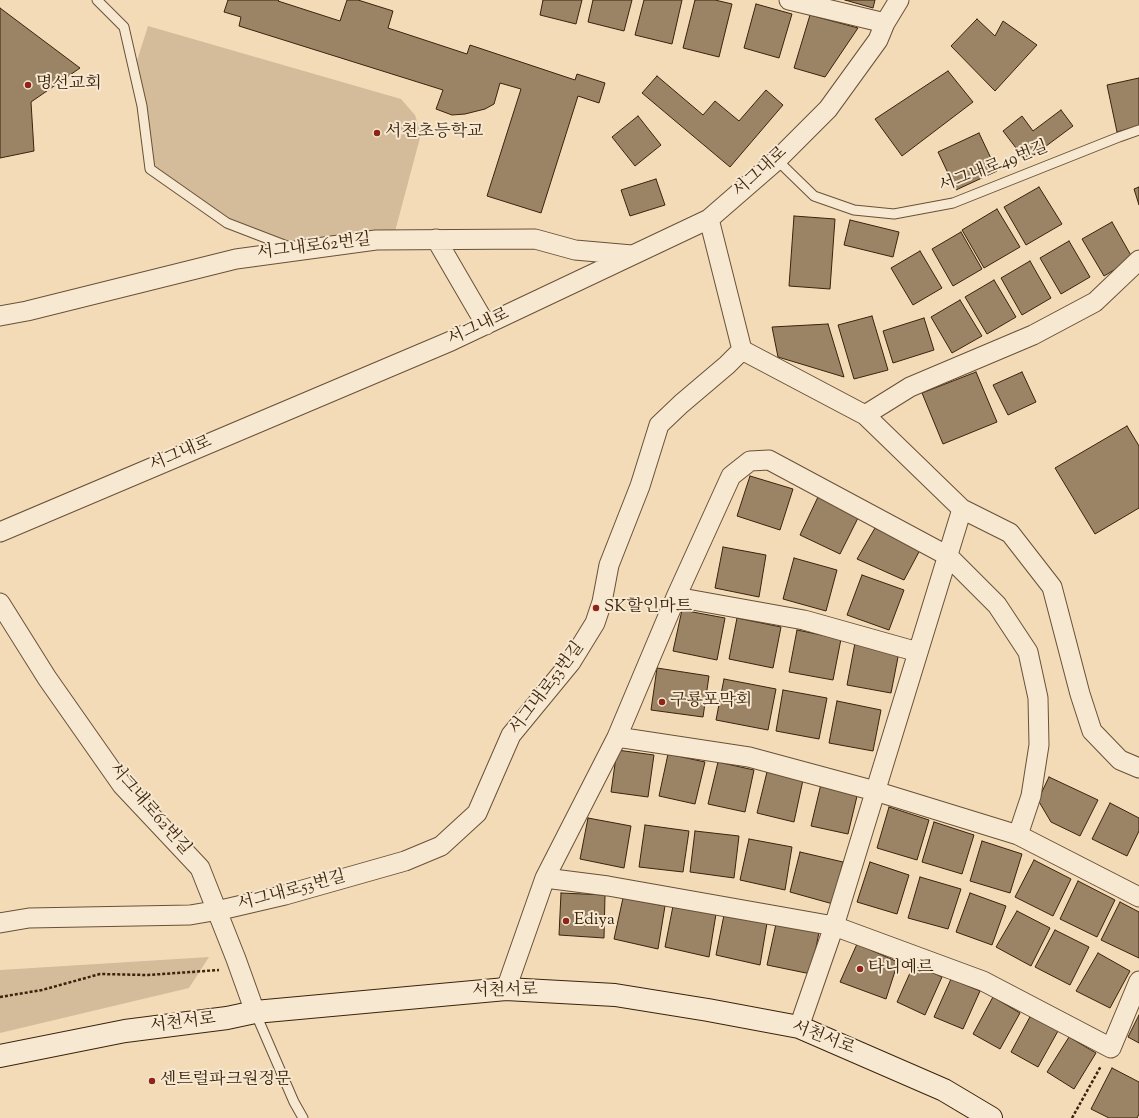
<!DOCTYPE html>
<html>
<head>
<meta charset="utf-8">
<style>
	body { margin:0 }
	canvas { display:block; background:#f3dbb8 }
</style>
</head>
<body>
<canvas width="1139" height="1118"></canvas>
<script>
const ctx = document.querySelector('canvas').getContext('2d');
ctx.lineJoin = 'round';
function paint(path, color) { ctx.fillStyle = color; ctx.fill(path, 'evenodd'); }
const toPath = rows => new Path2D(rows.map(r => 'M' + r).join(''));
function stroke(path, color, width, dash) { ctx.strokeStyle = color; ctx.lineWidth = width; ctx.lineCap = dash ? 'butt' : 'round'; ctx.setLineDash(dash || []); ctx.stroke(path); }
function drawText(font, color, halo, rows, align = 'center') {
  ctx.font = font + ' "Sorts Mill Goudy","Noto Serif KR",serif'; ctx.lineWidth = 4; ctx.setLineDash([]); ctx.textBaseline = 'middle'; ctx.strokeStyle = halo; ctx.fillStyle = color; for (const [text, x, y, turn = 0] of rows) {
    ctx.save(); ctx.translate(x, y); ctx.rotate((+turn || 0) * Math.PI / 180); ctx.textAlign = isNaN(turn) ? turn : align; if (halo) ctx.strokeText(text, 0, 0); ctx.fillText(text, 0, 0); ctx.restore();
  }
}
paint(toPath([
	[148,26,401,99,415,115,421,134,393,239,299,250,227,223,150,169,134,70],
	[209,957,189,988,0,1033,0,970]
]), '#d4bc9b');
const building = toPath([
	[228,0,279,0,278,1,340,21,347,0,358,0,393,11,388,28,467,54,470,45,575,80,577,74,605,83,599,103,578,96,541,213,487,196,521,89,500,83,494,104,485,109,465,114,452,115,436,109,443,90,239,26,241,17,224,12,228,0],
	[543,0,582,0,576,24,540,15,543,0],
	[593,0,632,0,624,31,588,22,593,0],
	[644,0,682,0,672,44,635,35,644,0],
	[695,0,715,0,732,4,719,57,683,48,695,0],
	[845,0,875,0,873,8,845,0],
	[756,4,792,14,779,58,744,48,756,4],
	[0,8,80,68,31,102,34,151,0,158,0,8],
	[810,15,858,28,825,77,794,68,810,15],
	[977,19,995,36,1003,21,1037,45,995,91,951,46,977,19],
	[948,71,973,102,902,156,875,119,948,71],
	[657,76,703,115,715,101,739,121,766,90,783,105,730,167,642,93,657,76],
	[1139,78,1139,126,1117,132,1107,85,1139,78],
	[1061,110,1073,126,1026,161,1003,131,1022,116,1033,131,1061,110],
	[638,116,661,145,635,166,612,137,638,116],
	[979,133,997,171,956,190,938,152,979,133],
	[656,179,665,205,630,216,621,190,656,179],
	[1039,187,1062,224,1026,245,1004,207,1039,187],
	[1139,187,1139,205,1134,189,1139,187],
	[997,209,1020,247,984,268,962,230,997,209],
	[794,216,835,219,830,289,789,286,794,216],
	[850,220,899,232,893,257,844,245,850,220],
	[1112,222,1133,259,1104,276,1082,239,1112,222],
	[961,232,982,269,953,286,932,249,961,232],
	[1069,241,1090,277,1061,294,1040,258,1069,241],
	[920,251,942,288,913,305,891,268,920,251],
	[1030,261,1051,298,1022,315,1001,278,1030,261],
	[994,280,1016,317,987,334,965,297,994,280],
	[960,300,982,336,952,353,931,317,960,300],
	[872,316,888,370,854,379,838,325,872,316],
	[924,318,934,350,893,363,883,331,924,318],
	[828,324,844,377,778,357,772,327,828,324],
	[976,372,997,422,943,444,922,393,976,372],
	[1022,372,1036,402,1008,415,993,385,1022,372],
	[1127,426,1139,446,1139,508,1095,534,1055,468,1127,426],
	[750,476,793,489,780,530,737,516,750,476],
	[818,497,859,516,840,554,800,535,818,497],
	[875,528,920,550,904,580,857,559,875,528],
	[723,547,766,555,759,597,715,588,723,547],
	[794,558,837,570,826,611,783,599,794,558],
	[862,575,904,590,889,630,847,615,862,575],
	[682,610,725,618,717,660,673,651,682,610],
	[737,618,781,627,773,668,729,659,737,618],
	[797,630,841,639,833,680,789,672,797,630],
	[855,643,899,652,891,693,847,685,855,643],
	[657,668,709,676,703,717,651,710,657,668],
	[724,679,776,689,768,730,716,720,724,679],
	[783,690,827,698,819,739,776,731,783,690],
	[837,701,881,710,873,751,829,743,837,701],
	[617,750,654,755,648,797,611,792,617,750],
	[668,754,705,762,695,804,659,796,668,754],
	[718,762,754,770,745,812,708,804,718,762],
	[767,772,803,780,794,822,757,813,767,772],
	[1049,777,1098,800,1080,836,1051,822,1038,800,1049,777],
	[821,784,858,792,848,834,811,826,821,784],
	[1110,803,1139,818,1139,831,1127,856,1092,839,1110,803],
	[889,807,929,820,917,860,877,848,889,807],
	[588,818,631,826,624,868,580,859,588,818],
	[934,822,974,835,962,874,922,862,934,822],
	[645,825,689,831,683,872,639,867,645,825],
	[695,831,739,836,734,878,690,872,695,831],
	[749,839,792,847,785,890,740,880,749,839],
	[982,841,1022,854,1010,893,970,881,982,841],
	[800,852,843,862,833,904,790,892,800,852],
	[1034,860,1071,879,1053,916,1015,897,1034,860],
	[870,862,909,875,897,914,857,902,870,862],
	[920,877,961,889,948,929,908,918,920,877],
	[1078,881,1115,900,1097,937,1060,919,1078,881],
	[561,893,605,895,604,938,559,935,561,893],
	[970,893,1006,906,992,945,956,932,970,893],
	[623,898,665,906,658,949,614,939,623,898],
	[1120,902,1139,912,1139,958,1101,940,1120,902],
	[673,906,716,914,709,957,665,947,673,906],
	[1017,911,1050,928,1031,966,996,947,1017,911],
	[724,915,767,923,760,965,716,955,724,915],
	[776,924,819,932,811,974,767,965,776,924],
	[1055,930,1089,947,1070,985,1035,967,1055,930],
	[857,944,898,962,886,999,840,982,857,944],
	[1098,953,1130,971,1110,1008,1076,991,1098,953],
	[914,964,942,977,925,1015,897,1002,914,964],
	[951,979,980,991,963,1029,934,1017,951,979],
	[993,997,1020,1013,1000,1049,973,1034,993,997],
	[1031,1015,1058,1031,1038,1067,1011,1052,1031,1015],
	[1139,1015,1139,1043,1128,1037,1139,1015],
	[1069,1037,1096,1053,1074,1089,1047,1072,1069,1037],
	[1112,1068,1139,1082,1139,1114,1137,1118,1109,1118,1091,1109,1112,1068]
]);
paint(building, '#9b8365');
stroke(building, '#3b230c', 1);
const lane = toPath([
	[97,0,124,27,142,106,150,169,227,223,292,248],
	[777,160,814,196,854,210,894,214,953,203,1119,137,1139,130],
	[255,1012,294,1102,303,1118]
]);
const street = toPath([
	[789,0,885,23],
	[709,219,742,350,865,415,962,509,1010,533,1052,587,1080,694,1092,731,1120,760,1139,768],
	[436,239,486,325],
	[0,316,27,311,236,259,376,240,535,239,575,250,632,255],
	[865,415,910,387,1033,335,1095,302,1139,260],
	[0,532,451,341,709,219,777,160,828,109,878,40,885,23,899,0],
	[676,597,731,476,750,461,769,460,948,556,997,605,1028,652,1038,698,1039,745,1031,796,1018,835,875,791,749,757,617,737,676,597,804,620,918,652],
	[0,603,47,678,122,785,200,868,236,959,255,1012],
	[617,737,545,878,608,886,834,926,983,981,1111,1048,1139,981],
	[1018,835,1139,897],
	[0,923,29,918,190,915,225,909,285,895,405,861,441,846,477,813,511,735,571,662,595,623,602,602,609,565,640,486,659,425,681,404,727,365,742,350],
	[506,989,545,878],
	[799,1027,834,926,962,509]
]);
const secondary = toPath([
	[0,1056,125,1031,227,1018,255,1012,506,989,615,995,708,1010,799,1027,944,1090,991,1118]
]);
stroke(lane, '#695137', 11);
stroke(street, '#695137', 21);
stroke(secondary, '#3b230c', 24);
stroke(toPath([
	[0,997,42,990,100,974,148,975,219,970],
	[1072,1118,1101,1066]
]), '#3b230c', 2.5, [3, 2]);
stroke(lane, '#f7e8d1', 9);
stroke(street, '#f7e8d1', 19);
stroke(secondary, '#f7e8d1', 22);
for (const [x, y, r, color] of [
	[28,85,4,"#8f2418"],
	[377,133,4,"#8f2418"],
	[596,608,4,"#8f2418"],
	[662,702,4,"#8f2418"],
	[566,921,4,"#8f2418"],
	[860,969,4,"#8f2418"],
	[152,1081,4,"#8f2418"]
]) { const dot = new Path2D(); dot.arc(x, y, r, 0, 2 * Math.PI); ctx.fillStyle = color; ctx.fill(dot); stroke(dot, '#f7e8d1', 1.5); }
drawText('17px', '#3b230c', '#f7e8d1', [
	["명선교회",36,85],
	["서천초등학교",385,133],
	["SK할인마트",604,608],
	["구룡포막회",670,702],
	["Ediya",574,921],
	["타니예르",868,969],
	["센트럴파크원정문",160,1081]
], 'left');
drawText('17px', '#3b230c', '#f7e8d1', [
	["서그내로49번길",994,168,-21],
	["서그내로",761,173,-42],
	["서그내로62번길",314,248,-7],
	["서그내로",479,328,-25],
	["서그내로",181,455,-23],
	["서그내로53번길",548,689,-53],
	["서그내로62번길",149,810,49],
	["서그내로53번길",292,892,-15],
	["서천서로",505,992,-1],
	["서천서로",183,1024,-7],
	["서천서로",823,1039,21]
]);
</script>
</body>
</html>
